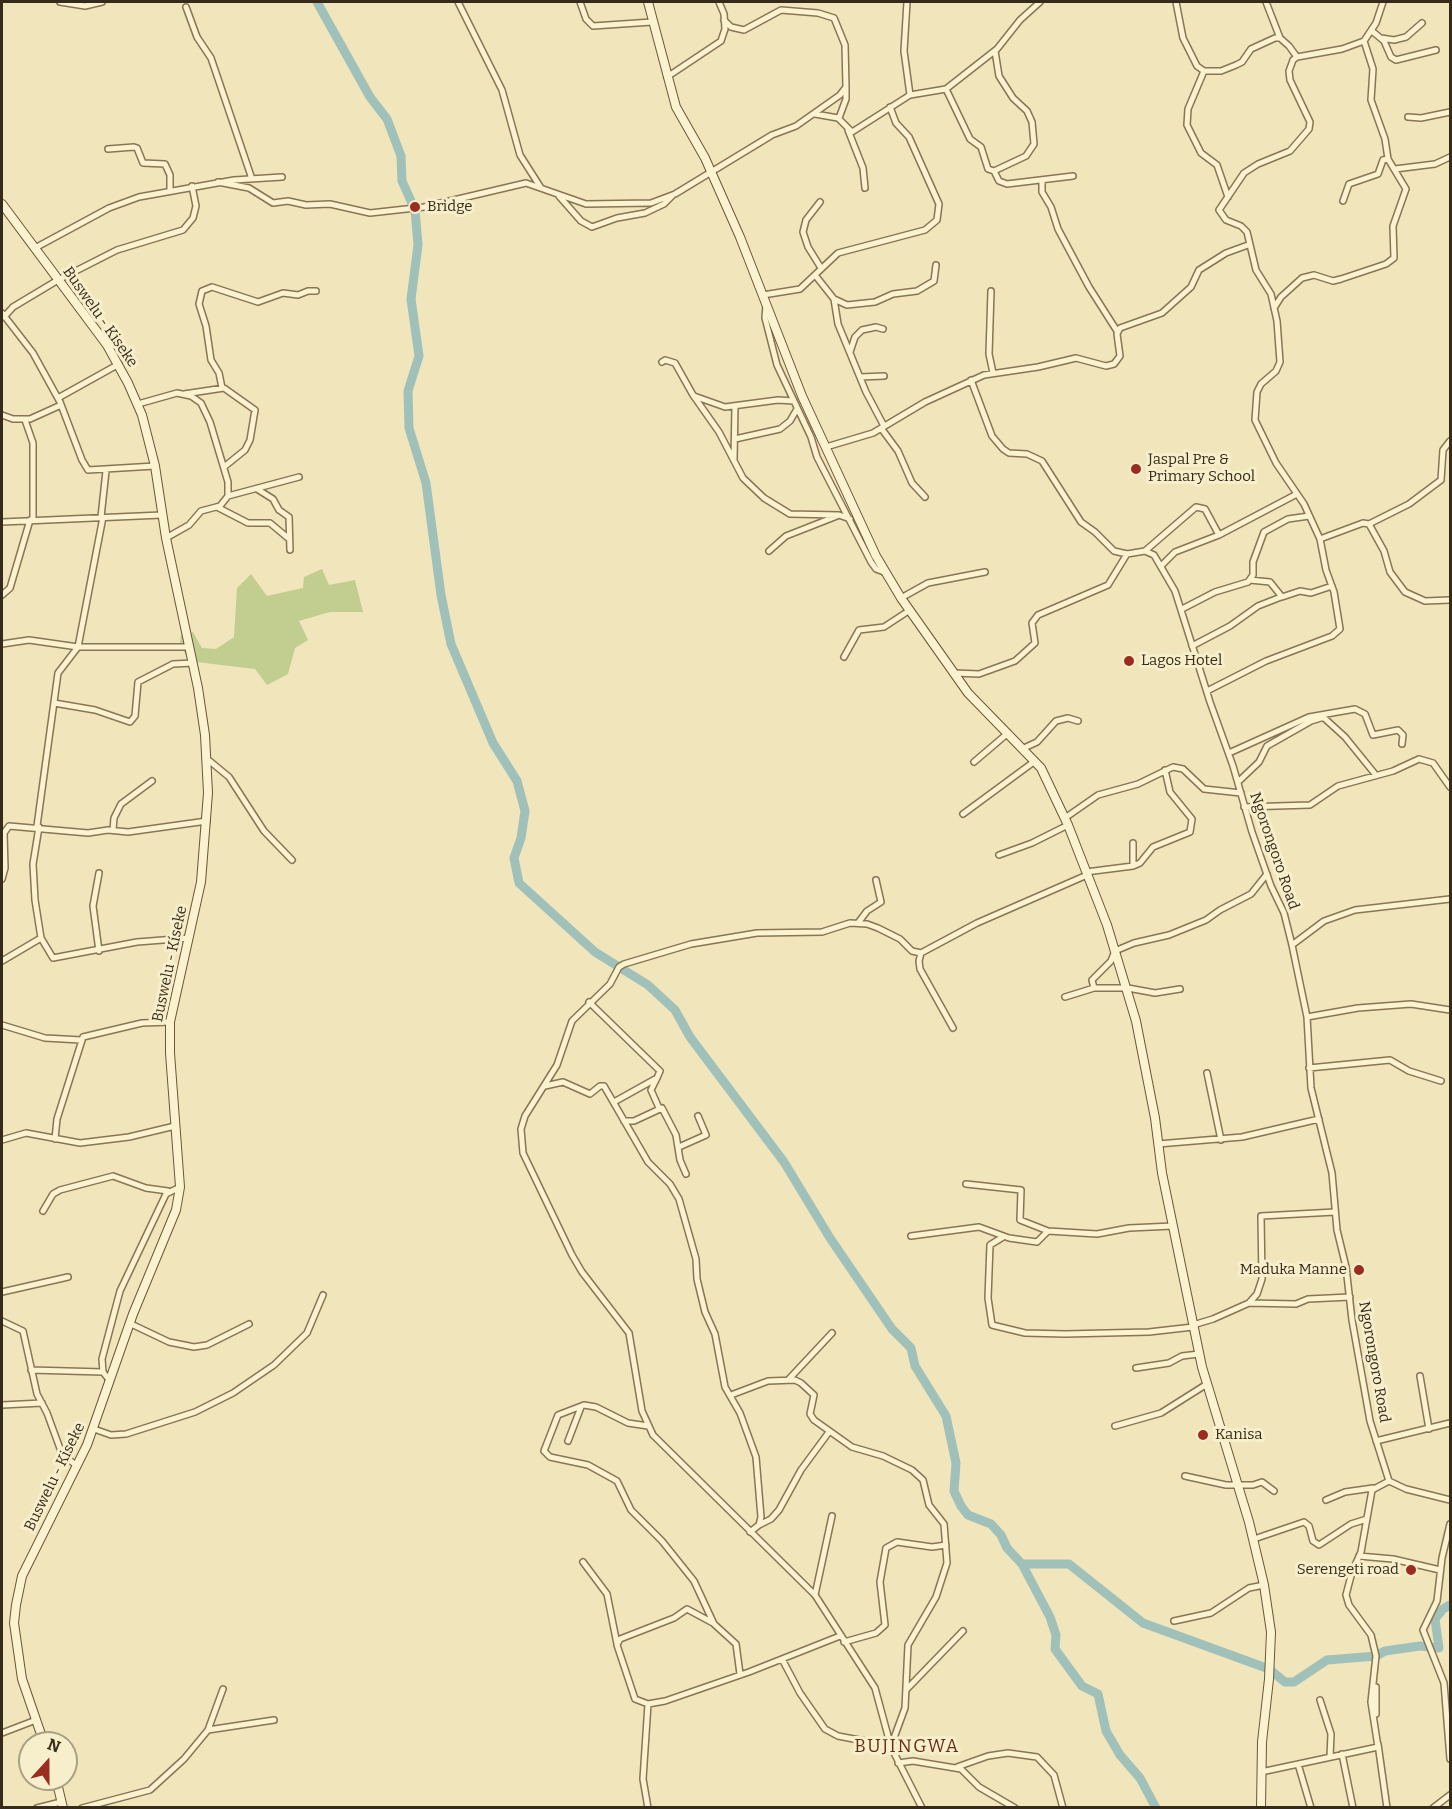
<!DOCTYPE html>
<html>
<head>
<meta charset="utf-8">
<style>
	body { margin:0 }
	#map { position:relative; width:1452px; height:1809px; overflow:hidden; background:#f0e5bb; font-family:Bitter,serif }
	canvas { display:block }
	.frame { position:absolute; inset:0; border:3px solid #362b1a; pointer-events:none }
	.north { position:absolute; left:18px; top:1731px; width:60px; height:60px; box-sizing:border-box; background:#f7efcb; border:2px solid #aaa184; border-radius:50%; rotate:21deg; font-size:16px; font-weight:700; line-height:24px; text-align:center; color:#362b1a }
	.north::after { content:''; display:block; margin:auto; width:21px; height:27px; background:#9b2c21; clip-path:polygon(50% 0,100% 100%,50% 72%,0 100%) }
</style>
</head>
<body>
<div id="map">
<canvas width="1452" height="1809"></canvas>
<div class="frame"></div>
<div class="north">N</div>
</div>
<script>
const ctx = document.querySelector('canvas').getContext('2d');
ctx.lineJoin = 'round';
function paint(path, color) { ctx.fillStyle = color; ctx.fill(path, 'evenodd'); }
const toPath = rows => new Path2D(rows.map(r => 'M' + r).join(''));
function stroke(path, color, width, dash) { ctx.strokeStyle = color; ctx.lineWidth = width; ctx.lineCap = dash ? 'butt' : 'round'; ctx.setLineDash(dash || []); ctx.stroke(path); }
function drawText(font, color, halo, rows, align = 'center') {
  ctx.font = font + ' Bitter,serif'; ctx.lineWidth = 6; ctx.setLineDash([]); ctx.textBaseline = 'middle'; ctx.strokeStyle = halo; ctx.fillStyle = color; for (const [text, x, y, turn = 0] of rows) {
    ctx.save(); ctx.translate(x, y); ctx.rotate((+turn || 0) * Math.PI / 180); ctx.textAlign = isNaN(turn) ? turn : align; if (halo) ctx.strokeText(text, 0, 0); ctx.fillText(text, 0, 0); ctx.restore();
  }
}
paint(toPath([
	[322,569,329,585,355,580,363,612,330,612,299,621,308,640,295,648,288,674,267,685,255,669,188,661,180,642,181,635,193,632,202,648,216,649,234,637,237,588,251,574,267,596,303,588,304,577]
]), '#c1ce8f');
stroke(toPath([
	[317,2,370,97,387,119,401,156,402,181,415,210,418,245,411,299,419,356,408,391,409,428,426,483,441,595,451,644,493,743,517,781,525,811,521,838,514,858,519,883,595,952,648,985,675,1010,690,1037,784,1162,830,1238,892,1329,911,1348,915,1366,946,1416,956,1463,954,1491,961,1506,968,1515,991,1524,1001,1535,1007,1548,1022,1564,1050,1617,1056,1635,1055,1649,1082,1686,1098,1694,1106,1731,1120,1755,1140,1778,1156,1808],
	[1022,1564,1069,1564,1143,1623,1269,1669,1285,1682,1294,1682,1327,1660,1376,1656,1385,1651,1420,1646,1439,1648,1435,1619,1443,1609,1450,1605]
]), '#a0c1ba', 9);
const street = toPath([
	[60,2,85,6,102,2],
	[458,2,502,90,520,155,541,188],
	[580,2,586,19,593,26,652,22],
	[907,2,904,51,910,95],
	[1176,2,1183,38,1197,66,1204,71],
	[1266,2,1280,38],
	[186,7,197,37,211,58,252,179],
	[1372,31,1384,41,1391,57,1396,60,1436,50],
	[1381,38,1394,40,1406,37,1422,23],
	[667,77,721,41,725,29,724,14,719,2],
	[946,89,970,139,981,147,988,169,994,171,1026,156,1034,144,1032,122,1027,111,1013,98,999,76,995,51],
	[815,114,838,118,852,132,910,95,946,89,997,49,1020,20,1040,2],
	[1408,117,1421,118,1450,112],
	[839,118,846,99,846,88],
	[848,130,863,168,865,188],
	[108,149,134,147,137,148,143,163,165,164,170,175,170,190],
	[1395,169,1435,164,1450,157],
	[994,171,999,181,1007,184,1073,176],
	[1042,180,1042,192,1051,207,1058,229,1089,287,1117,331],
	[218,182,249,188,273,203,288,201,306,205,330,204,370,213,424,207,526,183,586,204,651,203,675,194,772,135,796,126,840,95,846,87,845,45,834,18,818,13,781,10,744,30,731,27,724,20],
	[559,196,581,221,592,227,617,218,645,213,664,204,672,196],
	[1228,197,1217,165,1201,153,1187,125,1188,109,1204,71,1221,71,1236,65,1242,62,1251,49,1275,38,1280,38,1289,46,1297,57],
	[1343,201,1349,184,1378,174,1383,160,1388,159],
	[820,202,806,220,803,232,808,247,821,268],
	[35,248,109,208,139,197,234,180,282,177],
	[815,275,834,299,838,324,866,392,884,426],
	[991,291,989,354,993,373],
	[763,295,800,289,838,253,925,230,937,220,939,204,909,137,896,123,890,107],
	[834,299,847,305,875,302,893,294,917,291,934,281,936,265],
	[766,305,765,318,777,365,811,437,817,457,871,562,876,569,884,572],
	[1274,308,1281,297,1302,278,1314,275,1333,281,1341,279,1386,264,1394,258,1393,226,1406,189,1388,159,1385,139,1371,100,1373,69,1364,41],
	[2,313,33,353,60,402,82,460,88,470,155,466],
	[4,317,13,307,58,280,117,250,183,230,193,218,196,206,192,186],
	[850,352,855,337,862,330,876,327,883,329],
	[662,362,665,360,675,363,693,395,719,432,743,478,764,498,790,514,839,515,850,519],
	[860,377,884,376],
	[971,380,992,436,1003,449,1009,453,1027,454,1042,461,1081,522,1095,532,1114,551,1127,554,1145,551,1154,555,1175,591,1210,702,1233,766,1252,832,1271,886,1284,913,1292,945,1307,1017,1311,1088,1332,1173,1337,1230,1346,1267,1352,1320,1370,1421,1389,1481,1406,1489,1450,1500],
	[222,388,219,373,211,360,206,326,199,304,202,291,212,287,258,302,283,293,298,295,308,291,316,291],
	[184,394,224,388,255,410,250,440,245,450,224,467],
	[694,396,725,407,778,400,794,401],
	[58,398,119,364],
	[138,404,177,393,191,396,201,403,210,422,228,482,228,496,220,506,201,511,189,525,166,538],
	[2,415,13,419,30,419,61,405],
	[25,420,33,443,33,520],
	[881,428,898,451,912,483,925,497],
	[735,439,780,429,790,421,797,409],
	[826,447,873,433,925,402,984,375,1038,367,1076,358,1106,366,1114,364,1120,356,1117,334,1120,328,1162,313,1191,287,1199,270,1226,253,1248,245],
	[734,460,735,406],
	[257,489,273,499,279,510,289,517,290,550],
	[228,496,299,477],
	[217,507,248,523,270,523,288,538],
	[101,517,106,471],
	[2,522,162,515],
	[1369,524,1409,504,1441,480,1443,450,1450,441],
	[1320,539,1363,523,1369,524,1384,551,1390,572,1405,592,1425,601,1450,600],
	[769,551,786,536,837,516],
	[1145,551,1196,507,1205,509,1219,535],
	[1162,565,1175,552,1219,535,1295,495],
	[1250,580,1270,582,1282,597,1300,591,1311,593,1332,586],
	[2,595,10,588,30,520],
	[901,598,928,583,985,572],
	[1182,609,1215,592,1248,582,1253,575,1253,562,1264,532,1288,519,1309,516],
	[2,644,29,640,78,647,189,647],
	[1192,646,1230,626,1258,606,1281,597],
	[844,657,859,630,884,627,910,610],
	[954,673,979,674,1015,661,1035,643,1032,623,1038,615,1108,585,1127,554],
	[1207,691,1266,661,1332,636,1340,629,1334,592,1326,570,1320,539,1304,504,1276,463,1255,420,1257,392,1261,384,1276,371,1280,362,1277,321,1271,294,1256,270,1247,232,1241,226,1226,220,1219,210,1244,173,1258,164,1290,151,1309,129,1310,122,1290,80,1289,71,1293,60,1297,57,1342,49,1364,41,1376,23,1383,2],
	[54,703,95,710,130,722,135,716,138,682,173,664,193,663],
	[1322,716,1345,737,1375,774],
	[1024,748,1037,742,1056,721,1068,718,1078,721],
	[1229,753,1309,717,1355,709,1365,714,1373,735,1398,730,1403,735,1402,744],
	[206,758,229,777,264,831,292,860],
	[974,762,1008,733],
	[1238,782,1259,762,1267,746,1311,721,1324,717],
	[1244,807,1310,805,1338,786,1393,771,1419,759,1433,763,1450,787],
	[963,814,1035,761],
	[1065,818,1098,795,1138,784,1173,767,1183,769,1204,789,1241,793],
	[37,826,58,673,78,647,103,517],
	[39,827,33,864,35,900,41,938,53,958,137,942,189,938],
	[113,830,114,818,121,804,152,781],
	[1133,843,1133,866],
	[999,855,1032,843,1068,825],
	[1086,872,1133,866,1140,863,1153,847,1190,832,1192,819,1170,792,1165,770],
	[2,879,5,868,4,833,9,826,88,833,108,830,128,832,207,821],
	[858,923,867,911,881,902,876,880],
	[1292,945,1324,921,1355,910,1450,899],
	[99,951,93,906,99,873],
	[921,953,919,961,920,969,953,1028],
	[2,961,41,938],
	[1094,988,1092,980,1111,961,1115,951,1134,943,1169,935,1206,920,1220,910,1251,894,1267,874],
	[1065,997,1094,988,1128,988,1155,993,1180,989],
	[589,1002,660,1071,657,1078,614,1102],
	[1307,1017,1358,1008,1411,1004,1450,1010],
	[2,1025,45,1038,81,1040],
	[1309,1068,1390,1060,1409,1071,1441,1081],
	[1207,1073,1221,1140],
	[656,1080,651,1090,659,1108],
	[545,1086,563,1082,590,1094,600,1086,604,1086,648,1162,670,1184,679,1199,696,1259,697,1279,705,1312,715,1334,725,1387,740,1413,756,1457,761,1517,759,1525,750,1532],
	[624,1121,634,1121,662,1108,676,1135,680,1160,686,1174],
	[55,1139,57,1119,83,1037,142,1023,170,1022],
	[2,1140,26,1133,80,1143,129,1137,175,1126],
	[1158,1144,1242,1137,1319,1119],
	[679,1147,706,1135,698,1116],
	[966,1184,1021,1190,1020,1220,1048,1231],
	[43,1211,53,1194,60,1190,113,1176,146,1188,168,1191],
	[911,1236,979,1227,1009,1238,1037,1242,1048,1231,1097,1234,1129,1228,1173,1226],
	[1003,1237,990,1245,988,1298,992,1325,1025,1333,1065,1334,1149,1332,1193,1327],
	[2,1292,68,1277],
	[1249,1303,1257,1294,1262,1279,1261,1216,1335,1212],
	[2,1321,23,1331,37,1394,47,1413,62,1454,77,1466],
	[129,1323,169,1342,194,1347,207,1345,249,1324],
	[1193,1325,1213,1319,1249,1303,1296,1304,1308,1299,1350,1297],
	[1136,1368,1169,1363,1182,1356,1199,1354],
	[31,1370,103,1372],
	[1420,1376,1429,1429],
	[789,1379,832,1333],
	[110,1381,103,1372,102,1359,120,1291,166,1194,180,1187],
	[731,1395,768,1381,795,1380,801,1383,814,1395,810,1414,814,1420,852,1447,883,1456,912,1470,923,1480,929,1505,944,1524,947,1563,936,1597,908,1645,905,1708,891,1746],
	[2,1405,42,1403],
	[648,1426,628,1423,596,1407,584,1405,558,1415,544,1451,550,1457,588,1465,617,1481,631,1510,662,1541,694,1581,714,1624,736,1644,740,1674],
	[1115,1426,1161,1413,1207,1384],
	[94,1429,111,1435,126,1434,195,1412,233,1393,274,1365,307,1333,323,1295],
	[568,1441,581,1407],
	[1376,1441,1450,1423],
	[1185,1476,1226,1485,1253,1485,1262,1482,1274,1491],
	[1326,1500,1345,1492,1373,1488],
	[1450,1524,1442,1558,1437,1601,1423,1630,1444,1683,1450,1759],
	[759,1525,771,1519,779,1510,801,1470,829,1432],
	[1254,1539,1304,1522,1309,1526,1313,1541,1319,1545,1351,1524,1367,1519],
	[1359,1556,1393,1559,1440,1570],
	[583,1562,607,1594,617,1644],
	[815,1595,832,1516],
	[1174,1621,1211,1613,1249,1588,1264,1585],
	[713,1623,687,1609,674,1618,620,1639,617,1645,635,1699,648,1704,665,1701,749,1672,840,1636],
	[844,1642,876,1633,885,1625,880,1582,886,1548,897,1542,932,1547,946,1545],
	[782,1659,800,1693,825,1729,838,1736,875,1743,892,1751],
	[1376,1687,1376,1714],
	[906,1690,963,1631],
	[1320,1700,1331,1734,1330,1757],
	[648,1704,643,1779,648,1808],
	[208,1730,223,1689],
	[2,1733,36,1720],
	[1378,1744,1387,1808],
	[1342,1754,1353,1808],
	[898,1763,913,1761,961,1769,979,1787,1015,1808],
	[1298,1764,1311,1808],
	[957,1767,988,1756,1008,1753,1037,1757,1054,1775,1063,1808],
	[1261,1772,1378,1747,1371,1702,1376,1656,1371,1635,1349,1605,1346,1595,1352,1572,1361,1552,1372,1490,1389,1481],
	[37,1808,61,1802],
	[82,1808,150,1790,184,1759,208,1730,274,1720],
	[922,1808,891,1747,875,1688,815,1595,653,1435,642,1411,629,1333,582,1272,572,1255,523,1153,521,1129,525,1116,557,1065,572,1021,610,984,619,967,624,964,691,944,757,933,822,932,850,923,867,924,878,928,900,939,912,951,921,953,977,923,1087,875],
	[1433,1808,1450,1795]
]);
const secondary = toPath([
	[648,2,676,107,705,158,740,237,802,396,876,556,901,598,968,693,1041,768,1068,825,1107,925,1136,1021,1155,1118,1162,1173,1202,1367,1249,1522,1264,1585,1271,1632,1269,1679,1262,1742,1261,1808],
	[2,204,107,345,128,383,142,415,155,466,166,538,198,688,205,735,208,793,201,882,170,1022,170,1053,180,1187,176,1210,133,1314,87,1445,22,1576,16,1605,14,1623,22,1679,44,1743],
	[56,1779,63,1808]
]);
stroke(street, '#887554', 8);
stroke(secondary, '#6a5638', 10);
stroke(street, '#fbf2cf', 5);
stroke(secondary, '#fbf2cf', 8);
for (const [x, y, r, color] of [
	[415,207,6,"#9b2c21"],
	[1136,469,6,"#9b2c21"],
	[1129,661,6,"#9b2c21"],
	[1359,1270,6,"#9b2c21"],
	[1203,1435,6,"#9b2c21"],
	[1411,1570,6,"#9b2c21"]
]) { const dot = new Path2D(); dot.arc(x, y, r, 0, 2 * Math.PI); ctx.fillStyle = color; ctx.fill(dot); stroke(dot, '#f7efcb', 2); }
drawText('15px', '#362b1a', '#f7efcb', [
	["Bridge",427,207],
	["Jaspal Pre &",1148,460],
	["Primary School",1148,477],
	["Lagos Hotel",1141,661],
	["Maduka Manne",1347,1270,"right"],
	["Kanisa",1215,1435],
	["Serengeti road",1399,1570,"right"]
], 'left');
drawText('15px', '#362b1a', '#f7efcb', [
	["Buswelu - Kiseke",100,317,55],
	["Ngorongoro Road",1274,851,71],
	["Buswelu - Kiseke",170,964,-78],
	["Ngorongoro Road",1374,1362,80],
	["Buswelu - Kiseke",55,1477,-64]
]);
ctx.letterSpacing = '1.5px';
drawText('18px', '#662f17', '#f7efcb', [
	["BUJINGWA",907,1747]
]);
ctx.letterSpacing = '0px';
</script>
</body>
</html>
